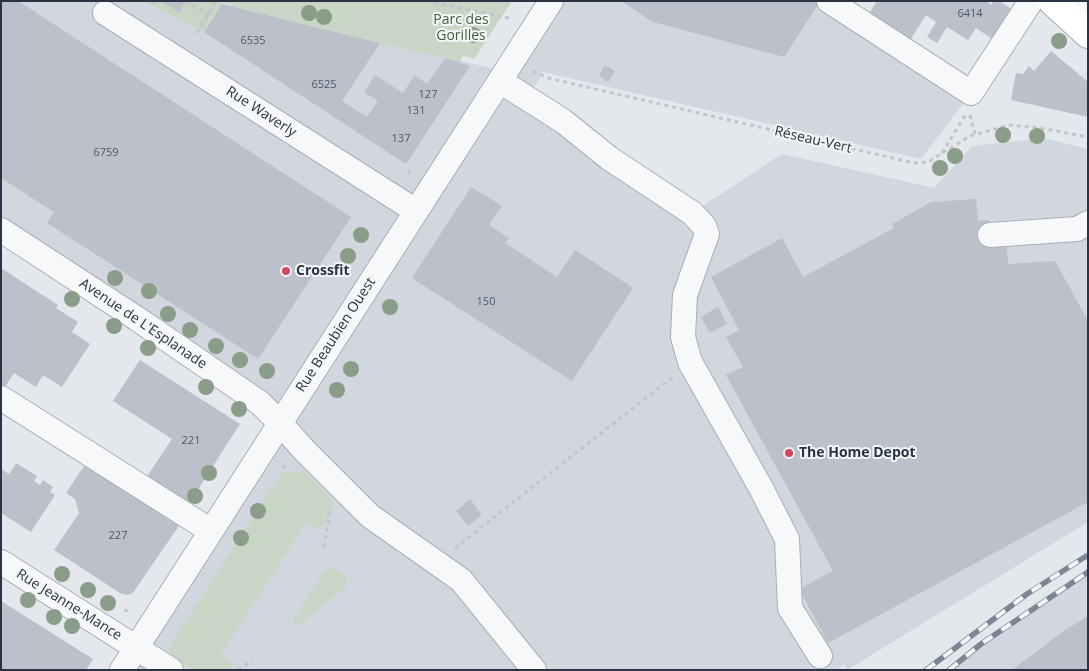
<!DOCTYPE html>
<html>
<head>
<meta charset="utf-8">
<style>
	body { margin:0 }
	#map { position:relative; width:1089px; height:671px; overflow:hidden; background:#e4e7ec; font-family:"Open Sans",sans-serif }
	canvas { display:block }
	.frame { position:absolute; inset:0; border:2px solid #2b3445; pointer-events:none }
</style>
</head>
<body>
<div id="map">
<canvas width="1089" height="671"></canvas>
<div class="frame"></div>
</div>
<script>
const ctx = document.querySelector('canvas').getContext('2d');
ctx.lineJoin = 'round';
function paint(path, color) { ctx.fillStyle = color; ctx.fill(path, 'evenodd'); }
const toPath = rows => new Path2D(rows.map(r => 'M' + r).join(''));
function stroke(path, color, width, dash) { ctx.strokeStyle = color; ctx.lineWidth = width; ctx.lineCap = dash ? 'butt' : 'round'; ctx.setLineDash(dash || []); ctx.stroke(path); }
function drawText(font, color, halo, rows, align = 'center') {
  ctx.font = font + ' "Open Sans",sans-serif'; ctx.lineWidth = 4; ctx.setLineDash([]); ctx.textBaseline = 'middle'; ctx.strokeStyle = halo; ctx.fillStyle = color; for (const [text, x, y, turn = 0] of rows) {
    ctx.save(); ctx.translate(x, y); ctx.rotate((+turn || 0) * Math.PI / 180); ctx.textAlign = isNaN(turn) ? turn : align; if (halo) ctx.strokeText(text, 0, 0); ctx.fillText(text, 0, 0); ctx.restore();
  }
}
paint(toPath([
	[1,1,141,1,203,31,221,2,499,70,550,1,829,1,971,93,921,159,543,72,531,93,692,213,782,154,934,188,972,146,1044,138,1088,149,1088,522,847,670,844,664,837,670,122,670,280,423,1,235],
	[1088,572,1088,670,949,670,981,644]
]), '#d2d6de');
paint(toPath([
	[141,1,512,1,474,59,463,56,459,63,445,58,380,43,232,6,232,4,222,2,203,31],
	[303,470,334,502,329,517,321,530,306,523,220,656,231,664,232,670,193,670,173,657,169,648,281,474,286,471,293,471,299,475],
	[329,568,334,569,345,576,347,580,346,587,299,625,295,625,293,620,324,572]
]), '#c9d6c5');
paint(toPath([
	[1,1,18,1,351,217,258,359,47,223,54,212,1,178],
	[161,1,185,1,180,13],
	[621,1,816,1,819,3,784,57,653,22],
	[877,1,986,1,991,5,994,1,999,1,1013,10,994,40,976,28,968,40,947,27,937,43,927,37,936,22,926,15,909,42,868,15],
	[222,4,380,43,342,101,367,117,378,101,364,92,375,75,403,93,415,75,427,84,445,58,470,66,406,164,204,32],
	[1051,51,1088,82,1088,117,1011,100,1016,73,1023,74,1029,66,1034,71],
	[605,65,615,71,608,82,599,75],
	[471,187,502,206,489,225,509,238,505,243,557,277,575,250,633,288,572,381,412,278],
	[976,199,978,221,989,220,991,247,1007,246,1008,264,1055,261,1088,321,1088,502,828,643,799,589,833,571,726,375,743,367,726,337,739,330,711,277,782,238,803,277,894,228,892,224,931,202],
	[1,268,58,305,56,308,78,322,72,332,90,344,62,387,43,375,36,387,14,373,1,393],
	[718,307,727,324,710,333,701,317],
	[140,360,240,424,186,508,144,481,172,439,113,401],
	[88,460,182,521,133,593,126,595,120,593,54,550,79,513,75,499,66,493],
	[16,463,37,476,34,481,40,485,43,480,53,487,50,492,55,495,31,532,1,513,1,469,9,474],
	[470,499,482,515,468,526,456,511],
	[1,601,93,659,86,670,1,670],
	[1088,616,1088,670,1012,670,1061,633]
]), '#bbc0ca');
const minor = toPath([
	[829,1,971,93,1031,1],
	[1068,1,1088,8],
	[105,13,416,211],
	[500,81,563,121,609,158,692,213,704,226,707,234,685,295,683,337,690,362,761,488,787,539,790,608,820,656],
	[1,230,136,318,260,403,280,423,304,450,370,516,461,580,534,670],
	[990,235,1077,229,1088,223],
	[1,398,211,531],
	[1,562,171,670],
	[122,670,551,1]
]);
const major = toPath([
	[1052,1,1088,34]
]);
stroke(minor, '#a9aeb7', 26);
stroke(major, '#a3abb8', 30);
stroke(toPath([
	[151,1,155,4,157,1],
	[427,1,509,18],
	[185,2,209,14],
	[197,33,216,1],
	[533,71,548,78,914,163,928,162,970,136,1009,125,1041,128,1088,137],
	[970,115,975,134],
	[942,153,966,114],
	[409,170,409,173],
	[283,465,284,469],
	[324,547,329,517,329,508],
	[455,548,674,376],
	[126,609,126,612],
	[238,670,252,661]
]), '#c2c5cb', 3, [4, 4]);
stroke(minor, '#f7f8fa', 24);
stroke(major, '#fff', 28);
const rail = toPath([
	[926,670,1027,594,1088,555],
	[949,670,981,644,1088,572]
]);
stroke(rail, '#7d8696', 5.5);
stroke(rail, '#f4f6f9', 4, [11]);
ctx.fillStyle = '#899d89';
for (const [x, y] of [
	[309,13],
	[324,17],
	[473,35],
	[1059,41],
	[1003,135],
	[1037,136],
	[955,156],
	[940,168],
	[361,235],
	[348,256],
	[115,278],
	[149,291],
	[72,299],
	[390,307],
	[168,314],
	[114,326],
	[190,330],
	[216,346],
	[148,348],
	[240,360],
	[351,369],
	[267,371],
	[206,387],
	[337,390],
	[239,409],
	[209,473],
	[195,496],
	[258,511],
	[241,538],
	[62,574],
	[88,590],
	[28,600],
	[108,603],
	[54,617],
	[72,626]
]) { ctx.beginPath(); ctx.arc(x, y, 8, 0, 2 * Math.PI); ctx.fill(); }
for (const [x, y, r, color] of [
	[286,271,5,"#d1495b"],
	[789,453,5,"#d1495b"]
]) { const dot = new Path2D(); dot.arc(x, y, r, 0, 2 * Math.PI); ctx.fillStyle = color; ctx.fill(dot); stroke(dot, '#f4f6f9', 2); }
drawText('11px', '#4f5766', null, [
	["6414",970,14],
	["6535",253,41],
	["6525",324,85],
	["127",428,95],
	["131",416,111],
	["137",401,139],
	["6759",106,153],
	["150",486,302],
	["221",191,441],
	["227",118,536]
]);
drawText('14px', '#3f6138', '#f4f6f9', [
	["Parc des",461,20],
	["Gorilles",461,36]
]);
drawText('14px', '#2b3445', '#f4f6f9', [
	["Rue Waverly",261,112,33],
	["Réseau-Vert",813,140,13],
	["Avenue de L'Esplanade",143,324,34],
	["Rue Beaubien Ouest",336,335,-57],
	["Rue Jeanne-Mance",69,605,32]
]);
drawText('bold 14px', '#2b3445', '#f4f6f9', [
	["Crossfit",296,271],
	["The Home Depot",799,453]
], 'left');
</script>
</body>
</html>
